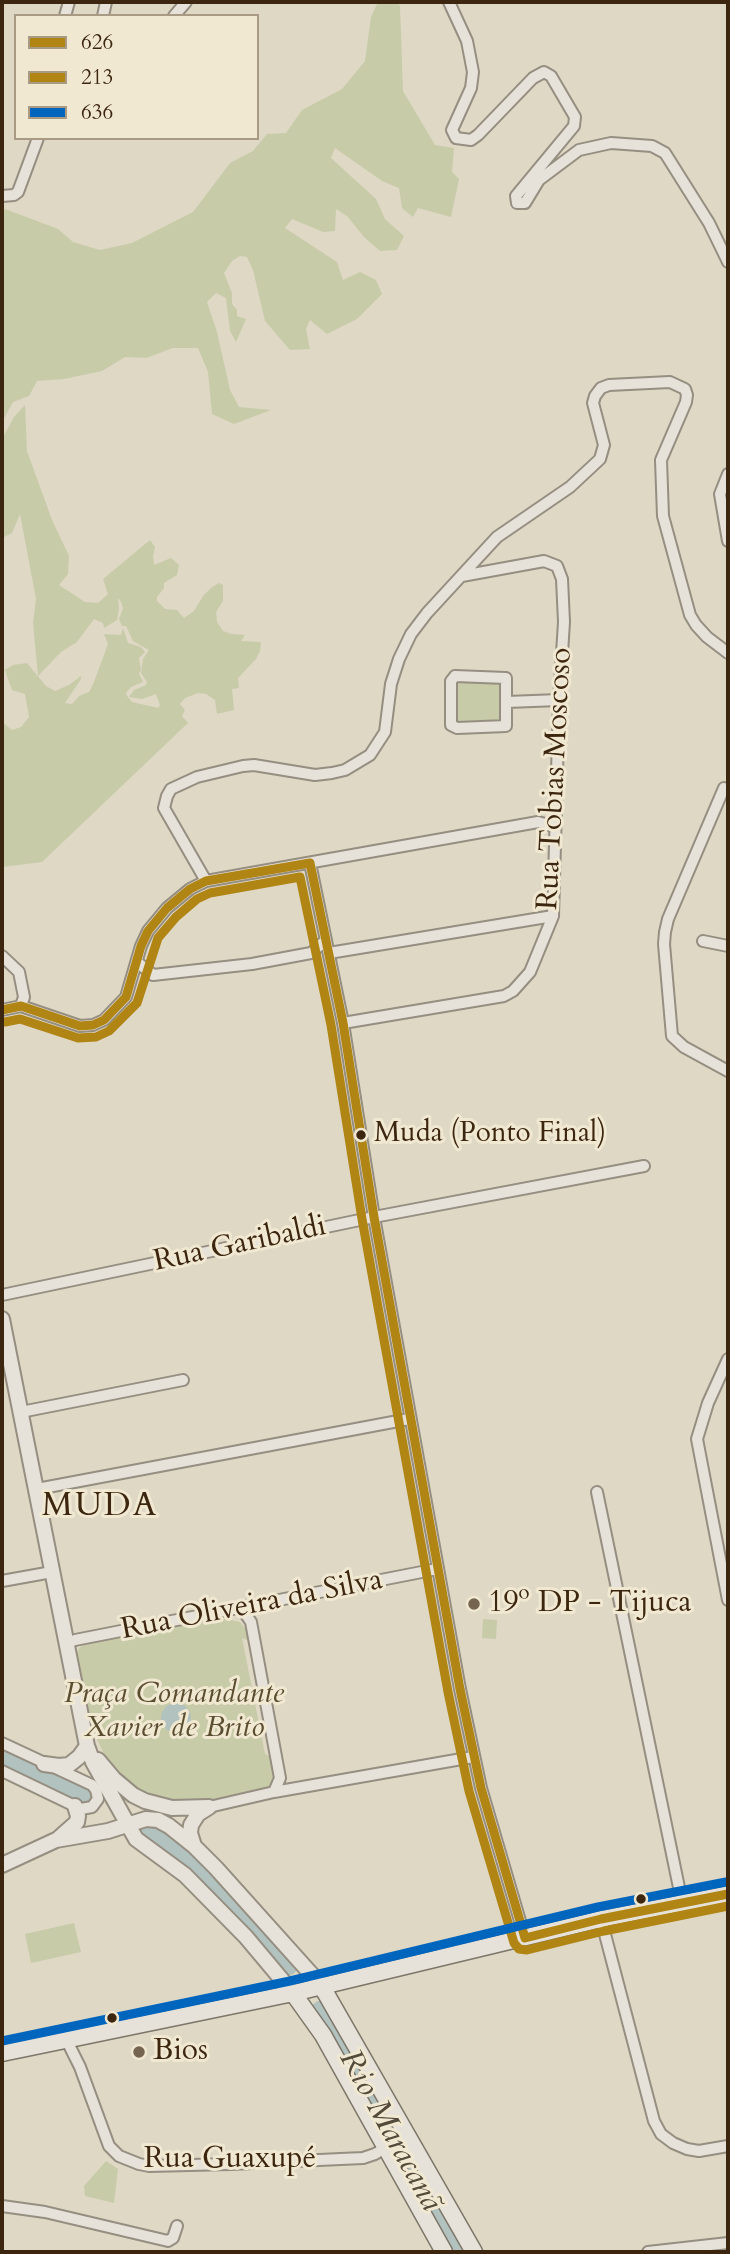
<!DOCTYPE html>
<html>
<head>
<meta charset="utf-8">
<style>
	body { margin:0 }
	#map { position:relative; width:730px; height:2254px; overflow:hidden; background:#dfd8c5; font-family:Cardo,serif }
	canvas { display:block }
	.frame { position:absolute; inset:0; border:4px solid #3c260f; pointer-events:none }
	.legend { position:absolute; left:14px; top:14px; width:245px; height:126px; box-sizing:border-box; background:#f1e8d2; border:2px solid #a99a84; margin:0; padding:9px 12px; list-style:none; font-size:21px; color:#3c260f }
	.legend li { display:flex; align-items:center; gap:14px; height:35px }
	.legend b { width:35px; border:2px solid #a99a84 }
</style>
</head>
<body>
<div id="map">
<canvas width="730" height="2254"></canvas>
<div class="frame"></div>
<ul class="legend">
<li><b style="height:9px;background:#b08514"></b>626</li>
<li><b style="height:9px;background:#b08514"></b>213</li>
<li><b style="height:9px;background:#0065bd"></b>636</li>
</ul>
</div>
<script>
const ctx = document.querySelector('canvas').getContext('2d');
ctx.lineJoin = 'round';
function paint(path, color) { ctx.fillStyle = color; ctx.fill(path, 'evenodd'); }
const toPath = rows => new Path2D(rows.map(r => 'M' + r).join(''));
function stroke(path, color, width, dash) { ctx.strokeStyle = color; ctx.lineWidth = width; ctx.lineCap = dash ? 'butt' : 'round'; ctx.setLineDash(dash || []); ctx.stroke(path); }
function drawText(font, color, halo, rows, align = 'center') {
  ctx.font = font + ' Cardo,serif'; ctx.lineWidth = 6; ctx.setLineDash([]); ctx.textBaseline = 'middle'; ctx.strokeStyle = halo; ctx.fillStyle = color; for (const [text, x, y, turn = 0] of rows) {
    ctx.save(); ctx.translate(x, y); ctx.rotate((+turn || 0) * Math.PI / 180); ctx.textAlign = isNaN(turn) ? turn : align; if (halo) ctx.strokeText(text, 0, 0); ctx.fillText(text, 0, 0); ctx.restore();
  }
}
paint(toPath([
	[378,2,397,2,400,6,403,91,435,145,454,148,452,172,459,179,451,217,418,208,413,217,402,208,399,188,382,181,335,148,331,158,376,199,385,219,404,236,397,250,380,251,364,237,347,216,336,209,335,231,323,232,292,219,285,228,337,262,343,280,360,272,376,280,382,294,357,319,327,334,310,320,306,329,310,349,290,350,265,321,253,270,247,257,240,256,232,261,224,273,232,293,232,304,237,310,237,316,246,319,236,342,230,331,226,298,216,293,207,302,217,332,230,390,239,407,271,410,234,424,212,414,208,372,198,348,173,348,146,358,125,357,102,371,64,379,37,381,29,396,13,402,2,422,2,213,5,209,58,229,73,242,100,250,132,243,193,212,230,163,253,151,267,134,286,133,302,110,342,89,365,61,371,17],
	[25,405,27,451,52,520,69,556,68,574,59,585,85,602,98,603,108,594,103,579,150,540,155,547,153,556,154,565,171,558,179,565,177,575,164,583,164,588,157,597,157,601,165,609,177,610,184,618,194,611,203,596,212,587,219,583,223,585,223,601,216,612,217,622,223,631,232,634,245,635,241,641,261,642,260,651,256,659,238,678,239,688,232,689,234,710,217,714,215,700,206,694,198,693,185,698,180,704,185,710,182,716,188,723,42,862,2,867,2,722,12,730,21,727,29,717,25,694,12,690,5,670,13,665,27,663,46,686,55,691,69,685,81,676,81,679,65,703,72,704,79,696,89,692,94,682,108,644,104,634,121,635,123,628,128,643,141,647,145,652,139,658,141,670,139,674,143,682,131,687,126,693,127,696,132,702,158,708,160,705,156,694,142,699,129,697,134,690,146,685,147,682,141,673,143,659,149,650,133,641,126,626,122,626,119,619,123,608,121,602,118,598,119,608,117,620,104,628,103,623,94,619,77,642,61,652,38,676,33,623,36,599,20,514,12,533,2,538,2,439,14,417],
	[504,678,506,723,454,725,452,682],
	[222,1618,240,1622,246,1629,249,1641,242,1638,265,1754,273,1758,273,1781,267,1789,253,1794,198,1804,176,1803,134,1791,109,1764,92,1729,76,1656,79,1648,85,1644],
	[483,1619,497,1620,496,1639,482,1638],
	[74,1923,81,1952,31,1963,25,1934],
	[106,2161,118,2169,114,2203,85,2196,84,2186]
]), '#c7cba8');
paint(toPath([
	'161 1718a15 15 0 1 1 30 0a15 15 0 1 1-30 0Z'
]), '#b2c2be');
stroke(toPath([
	[2,1755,89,1798],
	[149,1831,190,1862,268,1941,288,1966],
	[321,2010,344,2046,458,2252]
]), '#b2c2be', 19);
const minor = toPath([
	[449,2,467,41,473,72,471,88,452,130,456,138,471,140,478,135,533,78,544,72,551,76,575,117,574,126,516,196,517,203,525,203,539,180,579,150,611,143,652,146,665,153,709,223,728,262],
	[65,16,69,2],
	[103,16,106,2],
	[174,16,186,2],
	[2,196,14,195,18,192,38,138],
	[728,474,720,494,728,541],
	[455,676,506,678,506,726,457,728,451,725,451,681,455,676],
	[507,702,559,700],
	[728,789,724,788,668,919,665,932,664,944,672,1036,684,1047,728,1071],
	[310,863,343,1023,374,1217,460,1689,481,1788,525,1938],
	[206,881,164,808,167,796,171,789,197,777,243,766,254,765,315,775,332,773,345,770,370,755,385,732,391,684,399,659,411,634,427,613,497,537,570,487,600,459,604,445,593,403,595,396,601,388,609,385,670,382,685,389,687,395,686,402,661,460,663,516,690,615,696,625,707,637,728,653],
	[703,941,728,946],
	[329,953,553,916],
	[2,956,19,972,24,997,21,1006],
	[137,962,153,975,252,964,311,953,326,940],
	[2,1010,21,1006,80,1026,93,1025,104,1020,126,997,141,946,148,931,167,908,190,889,206,881,538,822,555,827],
	[343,1023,504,996,513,991,530,972,553,916,559,700,564,622,562,579,557,566,544,561,462,576],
	[2,1295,374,1217,644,1166],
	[728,1359,708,1403,697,1439,728,1600],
	[21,1412,183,1380],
	[37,1489,409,1419],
	[597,1492,682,1902],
	[2,1581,52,1572],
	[242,1609,251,1622,280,1778,274,1792],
	[66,1644,75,1640,437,1569],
	[2,1743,92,1785,96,1790,98,1799,92,1807,81,1809,2,1771],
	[209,1807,274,1792,473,1757],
	[601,1919,654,2121,661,2134,673,2143,687,2149,699,2151,728,2146],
	[66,2039,80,2067,109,2146,119,2156,139,2164,149,2166,231,2164,363,2158,375,2154,385,2148],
	[2,2206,45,2212,168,2241,173,2238,177,2226],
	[648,2252,728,2243]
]);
const tertiary = toPath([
	[2,1319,87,1746,93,1762,136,1839,185,1875,246,1937,293,1993],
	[98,1760,114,1779,133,1795,145,1801,172,1808,209,1807],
	[44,1764,59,1766,69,1765,79,1757,87,1746],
	[59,1838,77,1822,78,1816,75,1806],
	[194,1846,190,1833,191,1825,198,1814,209,1807],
	[2,1865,56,1840,108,1831,146,1819,158,1820,169,1826,194,1846,216,1868,321,1985]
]);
const secondary = toPath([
	[321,1985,474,2252],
	[293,1993,323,2035,444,2252],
	[2,2053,293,1993,601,1919,728,1894]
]);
stroke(minor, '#958e81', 14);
stroke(tertiary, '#958e81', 18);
stroke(secondary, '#7d7669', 19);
stroke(minor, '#e6e2d9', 10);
stroke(tertiary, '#e6e2d9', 14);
stroke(secondary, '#e6e2d9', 16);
stroke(toPath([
	[2,1010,21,1006,80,1026,93,1025,104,1020,126,997,141,946,148,931,167,908,190,889,206,881,310,863,343,1023,374,1217,460,1689,481,1788,525,1938,601,1919,728,1894]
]), '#b08514', 9);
stroke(toPath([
	[5,1022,20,1019,78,1038,96,1037,109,1031,137,1003,158,938,176,917,197,899,210,893,300,877,331,1025,362,1219,448,1692,469,1791,514,1943,519,1949,527,1950,604,1931,728,1906]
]), '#b08514', 9);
stroke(toPath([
	[2,2041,290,1981,598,1907,726,1882]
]), '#0065bd', 9);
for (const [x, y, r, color] of [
	[361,1135,6,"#3c260f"],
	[474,1604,7,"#75644f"],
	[641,1899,6,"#3c260f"],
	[112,2018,6,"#3c260f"],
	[139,2052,7,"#75644f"]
]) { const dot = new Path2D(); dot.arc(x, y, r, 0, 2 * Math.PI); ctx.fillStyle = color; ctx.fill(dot); stroke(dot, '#f1e8d2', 2.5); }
drawText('28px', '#3c260f', '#f1e8d2', [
	["Muda (Ponto Final)",374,1135]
], 'left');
drawText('30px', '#3c260f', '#f1e8d2', [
	["Rua Tobias Moscoso",556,779,-87],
	["Rua Garibaldi",240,1245,-12],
	["Rua Oliveira da Silva",252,1606,-11],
	["Rua Guaxupé",230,2160]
]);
drawText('30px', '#3c260f', '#f1e8d2', [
	["19º DP - Tijuca",488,1604],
	["Bios",153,2052]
], 'left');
drawText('italic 30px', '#5a4d30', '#f1e8d2', [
	["Praça Comandante",174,1695],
	["Xavier de Brito",174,1729]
]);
drawText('italic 32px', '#544a3a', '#f1e8d2', [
	["Rio Maracanã",389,2131,61]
]);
ctx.letterSpacing = '2px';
drawText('33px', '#3c260f', '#f1e8d2', [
	["MUDA",100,1507]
]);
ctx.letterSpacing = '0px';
</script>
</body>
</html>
